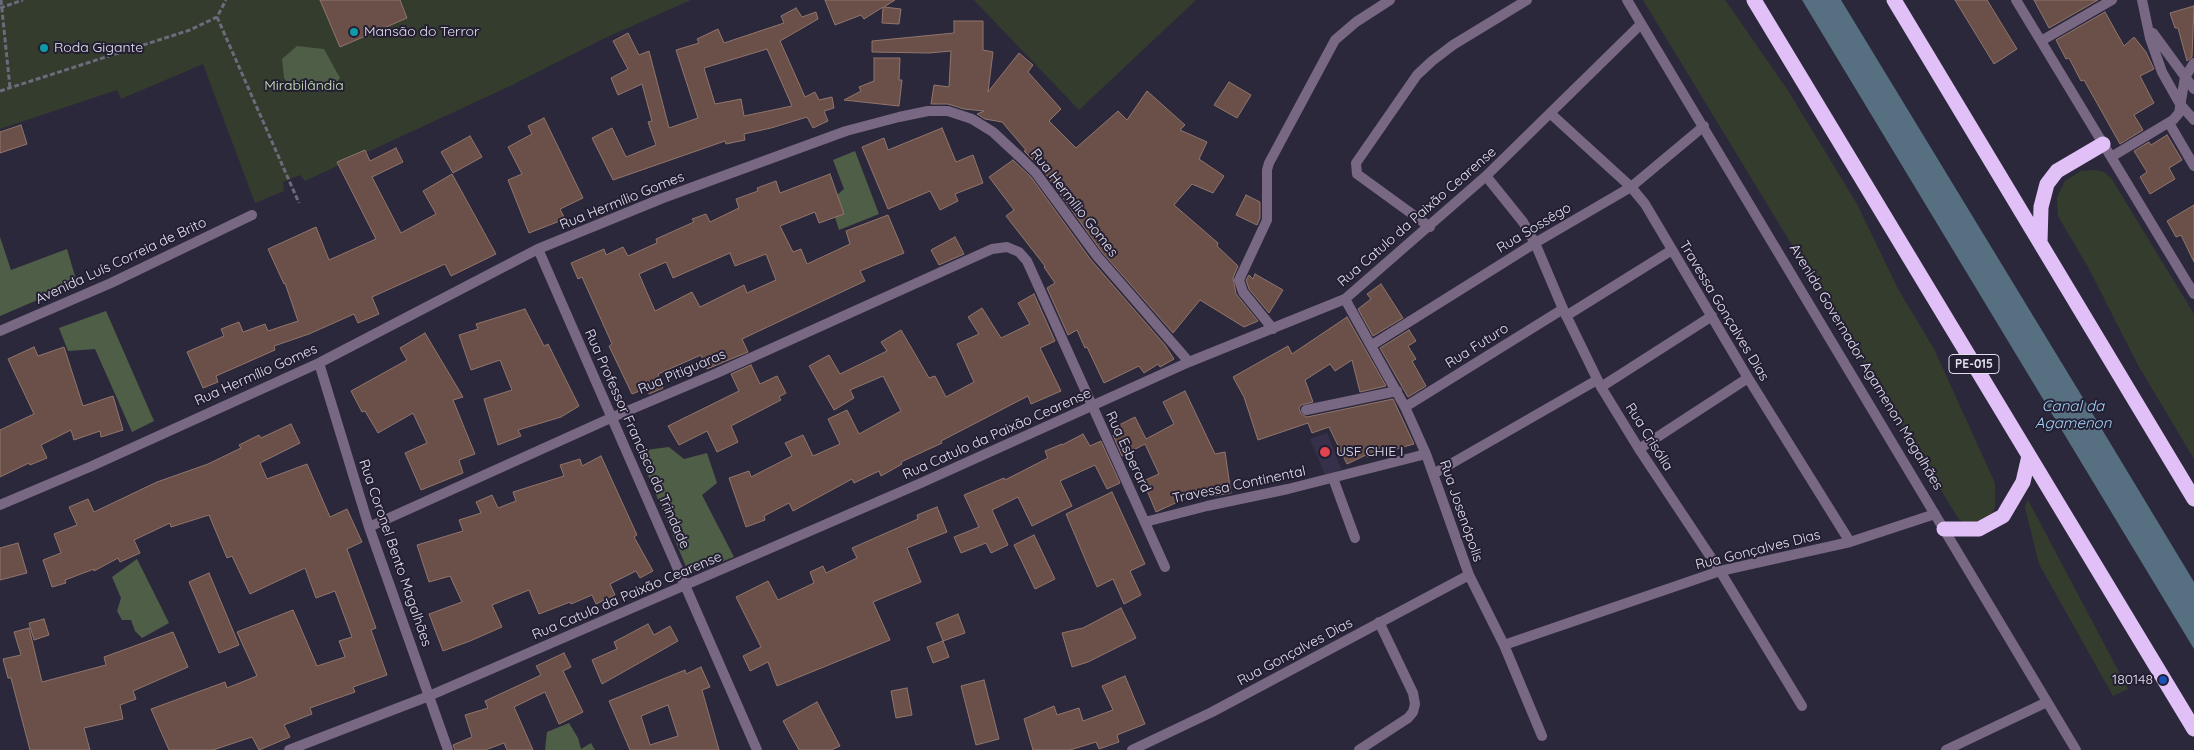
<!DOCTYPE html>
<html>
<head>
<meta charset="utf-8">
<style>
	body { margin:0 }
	canvas { display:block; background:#2c283c }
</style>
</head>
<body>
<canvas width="2194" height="750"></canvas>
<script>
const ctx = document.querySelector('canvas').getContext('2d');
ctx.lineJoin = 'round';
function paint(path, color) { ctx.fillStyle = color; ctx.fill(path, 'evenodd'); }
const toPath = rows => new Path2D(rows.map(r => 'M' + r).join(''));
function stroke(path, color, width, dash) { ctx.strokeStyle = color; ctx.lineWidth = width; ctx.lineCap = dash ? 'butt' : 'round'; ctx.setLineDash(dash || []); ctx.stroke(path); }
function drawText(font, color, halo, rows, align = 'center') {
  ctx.font = font + ' Quicksand,sans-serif'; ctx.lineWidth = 4; ctx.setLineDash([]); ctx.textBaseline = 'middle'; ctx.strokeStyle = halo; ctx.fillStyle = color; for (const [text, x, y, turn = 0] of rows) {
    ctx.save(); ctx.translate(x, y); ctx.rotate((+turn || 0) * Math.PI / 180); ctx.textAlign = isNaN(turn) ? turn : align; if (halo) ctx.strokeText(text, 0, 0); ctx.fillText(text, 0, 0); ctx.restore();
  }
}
paint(toPath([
	[1327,433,1341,469,1325,475,1310,439]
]), '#36304b');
paint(toPath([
	[0,0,691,0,607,37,510,86,305,181,300,175,283,182,284,191,255,203,203,64,121,99,117,90,0,129],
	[974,0,1196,0,1079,110],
	[1643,0,1725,0,1787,89,1857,204,1898,289,1934,349,1995,483,1995,507,1990,519,1965,524,1958,518],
	[2096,170,2104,172,2111,178,2194,314,2194,459,2138,365,2088,267,2058,216,2057,197,2065,181,2081,171],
	[2028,500,2128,689,2113,696,2039,564,2025,507]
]), '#333c2d');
paint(toPath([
	[297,46,324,49,340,78,330,92,293,89,284,78,282,59],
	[855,151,879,214,839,230,830,201,844,189,833,160],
	[0,237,11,270,67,249,77,283,0,316],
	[106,311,154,421,132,432,95,349,68,351,59,328],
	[669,447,684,459,707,453,717,483,702,495,734,557,689,574,638,451],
	[137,559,169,623,142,638,135,631,131,620,122,620,117,611,121,598,112,577],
	[569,723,578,738,581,749,591,743,595,750,545,750,547,732]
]), '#4f5e46');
paint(toPath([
	[1802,0,1841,0,2083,398,2194,582,2194,649]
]), '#567082');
const building = toPath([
	[320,0,400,0,407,18,340,47,320,0],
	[825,0,895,0,884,7,901,9,899,24,882,23,883,7,864,19,861,15,835,25,825,0],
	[1955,0,1987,0,2017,49,1994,64,1955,0],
	[2034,0,2098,0,2049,28,2034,0],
	[2194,6,2192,57,2187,61,2178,28,2175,28,2170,13,2194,6],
	[796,8,802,17,816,12,818,19,780,41,805,97,815,92,819,100,832,97,834,108,824,111,828,121,813,128,807,117,771,128,744,134,745,140,726,144,725,141,613,180,592,138,612,128,626,157,656,145,648,122,652,121,642,84,618,95,611,78,628,69,613,41,628,33,639,55,649,51,669,128,698,118,676,50,699,43,697,39,718,29,724,43,784,23,781,16,796,8],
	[767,49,792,106,744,116,741,99,715,104,704,68,767,49],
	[2105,12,2124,46,2134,37,2146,52,2154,69,2140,76,2154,103,2134,115,2143,130,2120,144,2084,80,2081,81,2069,58,2066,59,2056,40,2105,12],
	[954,21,983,21,983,50,993,52,988,92,1019,53,1033,65,1028,72,1061,109,1049,121,1076,148,1118,111,1127,120,1147,91,1185,125,1180,130,1207,142,1199,159,1224,176,1213,193,1192,184,1174,205,1218,243,1217,246,1238,266,1233,278,1236,294,1258,321,1244,327,1200,300,1173,333,1102,252,1042,169,1024,151,1026,150,1002,122,985,119,977,114,984,111,964,109,948,104,931,104,934,85,949,87,951,51,929,53,872,52,872,41,954,33,954,21],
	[874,58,900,58,899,80,902,80,899,106,844,100,861,91,859,87,874,81,874,58],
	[1229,82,1251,95,1237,118,1214,105,1229,82],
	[544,118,583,198,560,209,565,219,529,233,508,180,522,174,508,147,532,134,528,126,544,118],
	[21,125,27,144,0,153,0,132,21,125],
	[942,128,956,162,973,155,983,183,955,194,958,201,940,210,930,191,888,209,862,147,884,138,888,150,942,128],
	[2167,135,2182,160,2169,168,2175,179,2150,194,2140,177,2147,172,2134,151,2149,142,2151,145,2167,135],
	[470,136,482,157,453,173,441,152,470,136],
	[396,148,403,162,372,177,401,233,436,214,423,191,452,174,496,254,451,276,445,264,372,297,379,314,358,323,354,314,309,334,274,346,275,350,216,376,218,382,203,388,187,352,224,336,221,329,239,322,243,332,265,324,268,331,298,321,285,283,284,284,268,249,316,227,329,260,376,239,337,162,365,150,370,161,396,148],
	[1013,160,1031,177,1091,260,1165,345,1174,359,1160,367,1158,364,1144,373,1139,366,1104,383,1087,347,1085,348,1077,330,1068,335,1047,288,1055,283,1044,267,1045,266,1006,216,1014,210,989,177,1013,160],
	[830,174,844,214,819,223,815,212,780,226,793,252,801,249,807,264,850,244,846,231,888,215,904,253,860,271,865,281,742,339,748,352,707,369,701,355,658,374,663,388,649,394,647,388,632,394,609,346,612,344,582,277,578,279,571,263,604,249,606,255,623,247,628,256,657,243,656,239,694,222,692,219,706,214,710,222,739,208,736,199,758,191,757,188,776,181,780,193,830,174],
	[730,253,735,266,766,254,776,280,747,293,744,285,700,307,692,292,655,311,639,274,666,262,673,278,730,253],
	[1246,195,1260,202,1260,218,1257,225,1236,215,1246,195],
	[2194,205,2194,262,2181,235,2176,237,2167,221,2194,205],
	[955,237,964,254,939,265,931,250,955,237],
	[1255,274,1283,290,1269,313,1249,289,1246,280,1249,275,1253,279,1255,274],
	[1381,284,1403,318,1373,336,1358,309,1371,299,1367,294,1381,284],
	[1034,294,1055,341,1040,348,1061,391,1031,404,1028,396,941,441,942,443,901,462,902,464,881,476,879,471,854,483,852,479,793,511,789,503,764,516,765,520,746,527,729,478,749,471,751,477,792,456,785,443,803,435,813,456,840,444,828,419,847,410,859,434,901,411,883,376,850,390,854,398,834,410,809,366,829,355,840,374,887,351,881,342,901,330,929,378,935,376,946,397,974,382,957,344,979,334,968,317,982,308,1001,338,1030,324,1018,303,1034,294],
	[525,309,544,346,548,344,579,406,561,417,518,430,521,436,498,445,484,399,512,390,500,360,471,370,459,335,478,329,476,324,525,309],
	[1347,317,1386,386,1360,392,1352,360,1335,371,1330,364,1305,380,1313,402,1301,405,1299,408,1301,414,1307,417,1393,399,1414,444,1367,457,1366,455,1347,464,1329,427,1312,433,1308,423,1258,440,1244,397,1233,377,1288,346,1292,354,1347,317],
	[1409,330,1416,341,1408,346,1416,359,1412,361,1426,386,1408,397,1380,348,1409,330],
	[425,333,463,397,453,400,475,454,459,460,463,473,421,490,405,453,427,443,413,413,378,433,365,411,362,412,351,391,407,360,400,348,425,333],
	[34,347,38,356,64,347,83,406,113,396,123,430,101,437,100,431,74,440,71,430,41,445,47,458,30,465,29,463,0,477,0,430,34,414,8,359,34,347],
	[751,365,760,384,777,376,786,393,779,397,781,400,731,426,738,442,717,452,707,431,679,445,668,426,739,391,731,374,751,365],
	[1185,391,1215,454,1225,452,1231,493,1213,496,1212,486,1156,512,1143,481,1159,474,1145,444,1122,456,1113,435,1118,433,1115,427,1135,417,1146,439,1174,424,1163,402,1185,391],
	[291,424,300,443,260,463,267,479,307,464,330,517,347,509,362,542,347,549,376,628,371,630,387,675,353,687,355,692,310,708,312,714,284,725,290,737,259,750,252,737,213,750,169,750,151,709,225,682,227,688,257,676,237,632,293,610,317,666,345,657,339,641,352,637,335,591,316,598,305,568,250,594,232,556,227,558,209,515,171,527,170,523,134,540,140,553,120,562,118,558,94,571,94,569,65,580,66,583,52,587,43,560,61,553,54,534,77,525,69,507,88,499,94,512,157,482,208,464,241,448,239,445,259,435,261,438,291,424],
	[1083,434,1090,446,1101,441,1120,483,1107,489,1095,465,1060,481,1072,506,1032,526,1018,497,992,510,1008,545,991,553,986,543,961,553,954,537,979,527,964,495,1004,478,1005,480,1048,458,1045,451,1062,444,1062,445,1083,434],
	[601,456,637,535,634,537,653,571,640,578,636,571,610,584,615,595,596,604,592,595,571,604,570,602,539,614,529,590,492,605,502,627,470,641,443,651,429,614,462,602,450,576,429,582,417,545,463,531,459,520,481,513,476,502,492,495,498,508,516,501,513,492,564,476,560,465,580,459,582,466,601,456],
	[1112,492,1145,564,1130,571,1141,595,1124,604,1113,579,1097,587,1066,514,1112,492],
	[937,507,947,532,907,548,921,582,873,602,890,640,777,686,768,662,750,671,743,656,761,647,736,597,768,581,778,600,814,583,810,572,823,566,826,573,857,558,852,548,918,519,917,515,937,507],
	[1034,535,1055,579,1035,589,1014,545,1034,535],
	[18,543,27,573,0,580,0,548,18,543],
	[209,573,239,645,219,653,189,582,209,573],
	[1121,608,1136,638,1088,662,1072,667,1062,633,1083,628,1121,608],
	[958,614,965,633,943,641,936,623,958,614],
	[44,619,49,635,34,640,29,623,44,619],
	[648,624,654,635,670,626,678,641,602,684,592,660,617,649,614,642,648,624],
	[29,628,42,682,106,665,104,657,173,632,188,667,133,691,136,699,120,705,123,719,84,728,90,750,30,750,11,678,8,678,3,659,21,655,14,632,29,628],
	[943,641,949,657,933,663,927,647,943,641],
	[564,653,571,667,563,671,583,712,559,724,545,692,514,707,533,750,507,750,504,743,485,750,455,750,453,745,472,737,465,715,488,708,485,701,541,675,536,666,564,653],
	[701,667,710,687,702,690,719,750,630,750,609,701,685,670,686,674,701,667],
	[668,705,678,736,650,745,641,716,668,705],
	[1125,676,1145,724,1117,735,1119,742,1099,749,1096,742,1070,750,1033,750,1024,719,1054,706,1057,715,1079,708,1083,721,1113,710,1102,686,1125,676],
	[984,680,999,739,976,745,961,686,984,680],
	[907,688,912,715,896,718,891,691,907,688],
	[817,702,840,746,831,750,799,750,783,721,817,702]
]);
paint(building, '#6a5048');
stroke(building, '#90756c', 1);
stroke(toPath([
	[1,0,10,88],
	[0,8,23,0],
	[217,17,299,203],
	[0,91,190,30,217,17,226,0]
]), '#6d6a7c', 3, [5, 2.5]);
stroke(toPath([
	[1306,410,1397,391],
	[1333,478,1355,538]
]), '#796883', 10);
stroke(toPath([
	[1627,0,2076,750],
	[2016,0,2194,294],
	[2142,0,2150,38,2162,72,2180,104,2194,120],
	[2153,33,2194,89],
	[2041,41,2112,0],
	[1551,114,1631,187,1645,204,1748,378,1850,542],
	[2169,123,2194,166],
	[2111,157,2173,120,2179,113,2185,77,2194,63],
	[1486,176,1523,222,1535,243,1563,309,1601,387,1639,449,1720,571,1802,706],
	[1430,227,1357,174,1356,163,1417,75,1432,61,1453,45,1527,0],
	[538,249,757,750],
	[1345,299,1405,407,1426,454,1469,575,1504,645,1542,736],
	[1566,316,1672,250],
	[1273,329,1243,292,1239,280,1267,220,1267,170,1269,163,1335,40,1356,22,1390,0],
	[0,331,111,283,252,215],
	[1372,345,1535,243,1631,187,1704,126],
	[319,363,369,527,448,750],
	[1601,387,1712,316],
	[1405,407,1563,309],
	[1639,449,1748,378],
	[1435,473,1597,380],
	[0,505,92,466,319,363,538,249,663,198,846,131,899,117,928,111,948,111,972,119,993,132,1021,158,1036,173,1097,256,1189,362],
	[1145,522,1207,506,1288,489,1426,454],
	[369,527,613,417,717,373,992,249,1007,247,1019,252,1027,261,1165,567],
	[1504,645,1720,571,1850,542,1935,514],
	[289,750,429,696,921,483,1189,362,1345,299,1486,176,1641,24],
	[1132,750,1212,712,1469,575],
	[1359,750,1408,718,1413,712,1415,704,1413,693,1379,622],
	[1946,750,2047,702]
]), '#796883', 10);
stroke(toPath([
	[1754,0,2194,729],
	[1894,0,2194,499],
	[2040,242,2041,207,2047,184,2057,171,2103,144],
	[1944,529,1979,529,2003,516,2023,482,2029,456]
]), '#e0c0f6', 15);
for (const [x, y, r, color] of [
	[354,32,5,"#0f9aa8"],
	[44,48,5,"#0f9aa8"],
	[1325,452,6,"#e0444e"],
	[2163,680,5,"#1a4fb4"]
]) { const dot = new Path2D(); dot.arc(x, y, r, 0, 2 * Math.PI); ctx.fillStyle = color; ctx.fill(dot); stroke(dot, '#231e32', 2); }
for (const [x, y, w] of [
	[1974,364,50]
]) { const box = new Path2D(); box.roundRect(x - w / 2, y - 9.5, w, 19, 4); ctx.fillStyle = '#231e32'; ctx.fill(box); stroke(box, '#e3e0ee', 1); }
drawText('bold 12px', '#e3e0ee', null, [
	["PE-015",1974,364]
]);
drawText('14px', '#e3e0ee', '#231e32', [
	["Mansão do Terror",364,32],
	["Roda Gigante",54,48],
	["USF CHIE I",1336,452],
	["180148",2153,680,"right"]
], 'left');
drawText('14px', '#c8e7b7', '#231e32', [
	["Mirabilândia",304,86]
]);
drawText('14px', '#e3e0ee', '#231e32', [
	["Rua Hermílio Gomes",622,201,-22],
	["Rua Hermílio Gomes",1074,203,52],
	["Rua Catulo da Paixão Cearense",1417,217,-41],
	["Rua Sossêgo",1534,228,-31],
	["Avenida Luís Correia de Brito",121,261,-25],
	["Travessa Gonçalves Dias",1724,311,59],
	["Rua Futuro",1477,346,-32],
	["Avenida Governador Agamenon Magalhães",1866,367,59],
	["Rua Pitiguaras",682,372,-23],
	["Rua Hermílio Gomes",256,375,-24],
	["Rua Catulo da Paixão Cearense",997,434,-24],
	["Rua Crisólia",1649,437,58],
	["Rua Professor Francisco da Trindade",637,439,66],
	["Rua Esberard",1128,452,65],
	["Travessa Continental",1239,485,-12],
	["Rua Josenópolis",1461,511,71],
	["Rua Gonçalves Dias",1758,550,-14],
	["Rua Coronel Bento Magalhães",395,553,71],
	["Rua Catulo da Paixão Cearense",627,596,-23],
	["Rua Gonçalves Dias",1295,652,-28]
]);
drawText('italic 15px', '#a2d5f8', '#231e32', [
	["Canal da",2073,406],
	["Agamenon",2073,423]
]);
</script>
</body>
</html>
